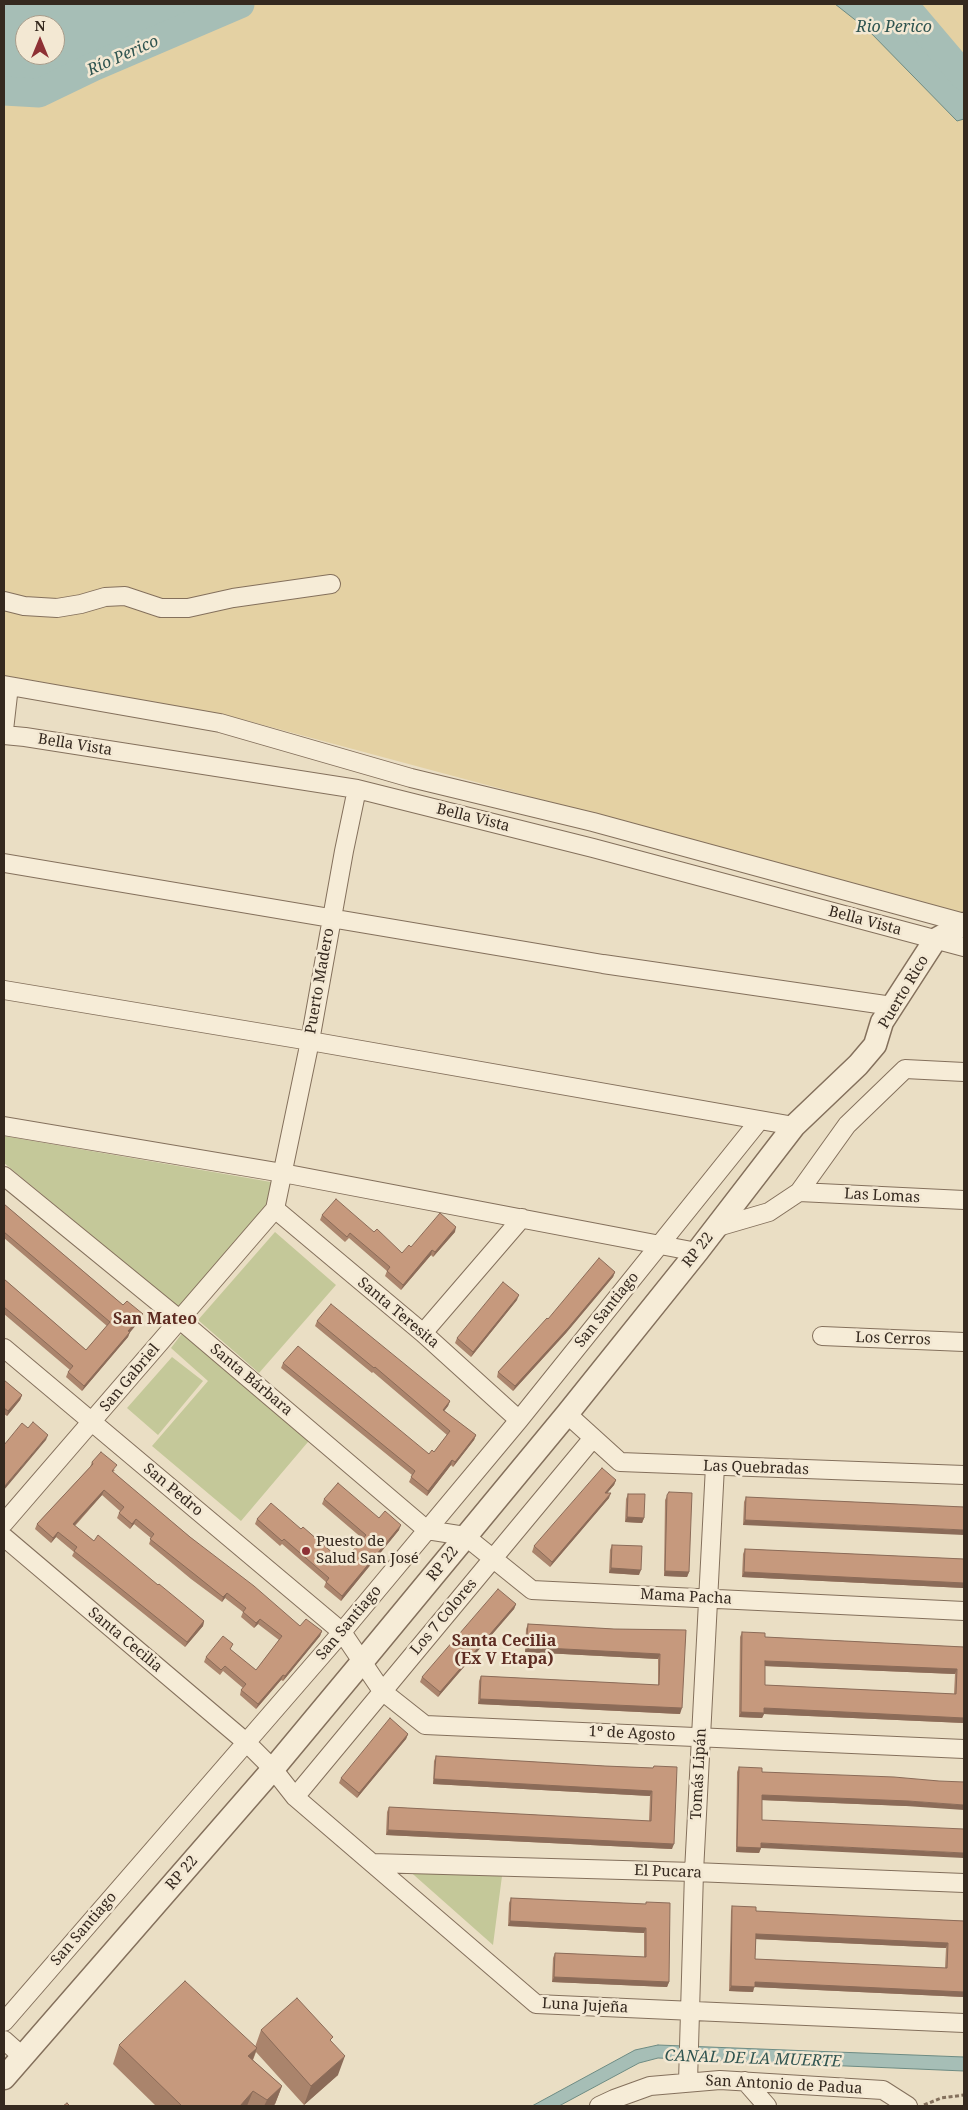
<!DOCTYPE html>
<html>
<head>
<meta charset="utf-8">
<style>
	body { margin:0 }
	#map { position:relative; width:968px; height:2110px; overflow:hidden; background:#eadec4; font-family:"Noto Serif",serif }
	canvas { display:block }
	.frame { position:absolute; inset:0; border:5px solid #35291f; pointer-events:none }
	.north { position:absolute; left:15px; top:15px; width:50px; height:50px; box-sizing:border-box; background:#f3e8d3; border:1px solid #a79c8b; border-radius:50%; rotate:0deg; font-size:14px; font-weight:700; line-height:20px; text-align:center; color:#35291f }
	.north::after { content:''; display:block; margin:auto; width:18px; height:22px; background:#8e3135; clip-path:polygon(50% 0,100% 100%,50% 72%,0 100%) }
</style>
</head>
<body>
<div id="map">
<canvas width="968" height="2110"></canvas>
<div class="frame"></div>
<div class="north">N</div>
</div>
<script>
const ctx = document.querySelector('canvas').getContext('2d');
ctx.lineJoin = 'round';
function paint(path, color) { ctx.fillStyle = color; ctx.fill(path, 'evenodd'); }
const toPath = rows => new Path2D(rows.map(r => 'M' + r).join(''));
function stroke(path, color, width, dash) { ctx.strokeStyle = color; ctx.lineWidth = width; ctx.lineCap = dash ? 'butt' : 'round'; ctx.setLineDash(dash || []); ctx.stroke(path); }
function drawText(font, color, halo, rows, align = 'center') {
  ctx.font = font + ' "Noto Serif",serif'; ctx.lineWidth = 5; ctx.setLineDash([]); ctx.textBaseline = 'middle'; ctx.strokeStyle = halo; ctx.fillStyle = color; for (const [text, x, y, turn = 0] of rows) {
    ctx.save(); ctx.translate(x, y); ctx.rotate((+turn || 0) * Math.PI / 180); ctx.textAlign = isNaN(turn) ? turn : align; if (halo) ctx.strokeText(text, 0, 0); ctx.fillText(text, 0, 0); ctx.restore();
  }
}
paint(toPath([
	[4,1136,271,1182,265,1210,180,1308,4,1163],
	[275,1232,336,1285,259,1373,198,1320],
	[186,1328,313,1436,241,1521,152,1446,208,1381,171,1348],
	[172,1357,203,1381,158,1435,127,1408],
	[406,1868,502,1876,493,1945]
]), '#c4c899');
paint(toPath([
	[4,4,964,4,964,913,226,715,4,676],
	[25,25,55,25,55,55,25,55]
]), '#e4d1a3');
const water = toPath([
	[4,4,240,4,93,67,39,93,4,91,4,4],
	[25,25,55,25,55,55,25,55,25,25],
	[835,4,903,4,964,75,964,119,957,121,868,30,835,4],
	[658,2045,964,2057,964,2071,658,2058,639,2063,559,2106,532,2106,635,2050,658,2045]
]);
paint(water, '#a6beb6');
stroke(water, '#6d8b83', 1);
stroke(toPath([
	[903,4,964,76],
	[4,91,39,93,93,67,240,4]
]), '#a6beb6', 29);
const minor = toPath([
	[4,601,24,606,57,608,81,604,105,597,125,596,161,608,188,608,233,598,331,584],
	[4,685,220,723,411,778,593,822,964,923],
	[4,730,9,686],
	[4,735,25,737,357,789,593,848,964,947],
	[4,863,603,964,892,1006],
	[4,990,310,1041,794,1126],
	[4,1126,283,1173,697,1252],
	[4,1176,179,1319,427,1530,465,1536,532,1590,964,1611],
	[799,1192,964,1200],
	[275,1209,423,1333,519,1420],
	[721,1226,769,1212,799,1192,847,1125,905,1069,964,1072],
	[423,1333,522,1218],
	[822,1336,964,1342],
	[4,1348,342,1632,382,1691,425,1725,964,1749],
	[567,1414,620,1462,964,1475],
	[4,1523,275,1209,310,1041,344,851,357,789],
	[4,1537,247,1743,273,1769,295,1797,536,2004,964,2023],
	[295,1797,593,1438],
	[372,1863,694,1872,964,1883],
	[4,2022,342,1632,519,1420,759,1121],
	[4,2040,22,2056],
	[745,2081,767,2106],
	[688,2082,694,1872,715,1466],
	[599,2106,614,2099,650,2086,720,2080,883,2090,908,2106]
]);
const tertiary = toPath([
	[4,2078,273,1769,362,1662,567,1414,697,1252,794,1126,858,1065,875,1045,882,1022,935,940,964,924]
]);
stroke(minor, '#84705c', 20);
stroke(tertiary, '#84705c', 25);
stroke(toPath([
	[924,2105,941,2098,964,2095]
]), '#84705c', 3, [4, 2.5]);
stroke(minor, '#f6ecd7', 18);
stroke(tertiary, '#f6ecd7', 22);
paint(toPath([
	[4,1204,123,1305,143,1314,141,1319,130,1332,128,1337,82,1391,66,1377,68,1372,70,1370,4,1314,4,1279,86,1350,107,1326,4,1238],
	[322,1215,374,1232,402,1253,411,1247,455,1232,433,1257,431,1255,401,1290,385,1276,387,1271,349,1238,345,1242,320,1220],
	[615,1272,613,1277,566,1333,513,1391,497,1377,498,1372,548,1319],
	[517,1300,471,1357,455,1343,457,1338],
	[317,1321,450,1401,448,1406,444,1411,476,1435,474,1440,453,1467,451,1465,427,1496,409,1482,412,1475,281,1368,283,1363,429,1454,434,1452,447,1435,373,1372,372,1373,315,1326],
	[4,1380,22,1395,20,1400,7,1416,4,1414],
	[92,1462,115,1470,113,1472,190,1537,300,1626,322,1631,320,1636,283,1681,281,1680,256,1709,240,1695,241,1690,243,1688,223,1671,220,1675,204,1662,206,1657,231,1650,256,1670,279,1640,258,1624,254,1628,241,1617,243,1612,225,1598,222,1602,191,1579,149,1544,151,1538,134,1524,130,1529,117,1518,119,1513,120,1511,102,1495,75,1526,94,1541,158,1585,204,1621,203,1626,185,1647,72,1556,74,1552,56,1537,51,1543,35,1529,37,1524,90,1467],
	[616,1480,614,1485,607,1493,609,1498,550,1567,532,1552,534,1546],
	[669,1492,689,1572,687,1577,664,1576,665,1500],
	[628,1494,644,1518,642,1523,625,1522,626,1499],
	[746,1497,964,1507,743,1525,744,1502],
	[324,1499,379,1518,399,1530,341,1601,324,1587,326,1582,282,1544,280,1546,255,1524,257,1519,301,1529,343,1562,363,1539,322,1504],
	[612,1545,639,1575,609,1573,610,1550],
	[745,1549,964,1559,964,1588,742,1577,743,1554],
	[516,1604,514,1609,438,1697,420,1682,422,1677],
	[528,1624,614,1629,686,1630,680,1714,478,1704,479,1681,481,1676,658,1685,658,1659,525,1652,526,1629],
	[742,1632,765,1637,964,1647,964,1723,764,1714,762,1718,739,1717,740,1637],
	[765,1666,955,1674,954,1694,765,1685],
	[408,1734,406,1739,357,1798,339,1783,341,1778],
	[436,1756,605,1766,653,1768,654,1766,672,1849,386,1835,387,1812,389,1807,649,1821,650,1796,433,1784,434,1761],
	[739,1767,762,1772,939,1781,906,1806,762,1800,761,1848,759,1853,736,1852,737,1772],
	[511,1898,646,1904,646,1902,669,1982,667,1987,552,1982,553,1958,555,1953,644,1957,644,1933,508,1926,509,1903],
	[732,1906,756,1911,964,1921,964,1997,754,1987,753,1992,729,1991,731,1911],
	[756,1939,946,1948,945,1968,755,1959],
	[261,2030,331,2041,338,2075,304,2105,256,2052,253,2060,282,2086,275,2104,273,2106,156,2106,113,2064,119,2045,255,2047]
]), '#aa846c');
paint(toPath([
	[456,1227,455,1232,433,1257,435,1252],
	[432,1250,431,1255,401,1290,403,1285],
	[615,1272,613,1277,566,1333,513,1391,515,1386],
	[519,1295,517,1300,471,1357,473,1352],
	[143,1314,141,1319,127,1336,128,1331],
	[130,1332,128,1337,82,1391,84,1386],
	[22,1395,20,1400,7,1416,8,1411],
	[450,1401,448,1406,441,1415,443,1410],
	[48,1435,46,1440,4,1490,4,1487],
	[476,1435,474,1440,453,1467,455,1462],
	[452,1460,451,1465,427,1496,428,1491],
	[616,1480,614,1485,603,1498,605,1493],
	[104,1490,102,1495,71,1529,73,1524],
	[611,1493,609,1498,550,1567,552,1562],
	[627,1517,644,1518,642,1523,625,1522],
	[136,1519,134,1524,130,1529,132,1524],
	[745,1520,964,1530,964,1535,743,1525],
	[401,1525,399,1530,341,1601,342,1596],
	[58,1532,56,1537,51,1543,53,1538],
	[611,1568,641,1570,639,1575,609,1573],
	[665,1571,689,1572,687,1577,664,1576],
	[744,1572,964,1583,964,1588,742,1577],
	[227,1593,225,1598,222,1602,223,1597],
	[516,1604,514,1609,438,1697,440,1692],
	[260,1619,258,1624,254,1628,256,1623],
	[204,1621,203,1626,185,1647,187,1642],
	[322,1631,320,1636,283,1681,285,1676],
	[526,1647,660,1654,658,1659,525,1652],
	[765,1661,957,1669,955,1674,764,1666],
	[283,1675,281,1680,256,1709,258,1704],
	[480,1699,682,1708,680,1714,478,1704],
	[764,1708,964,1718,964,1723,764,1714,762,1718,739,1717,741,1712],
	[408,1734,406,1739,357,1798,359,1793],
	[434,1779,652,1791,650,1796,433,1784],
	[762,1795,908,1801,964,1805,964,1810,906,1806,760,1800],
	[388,1830,674,1844,672,1849,386,1835],
	[761,1843,964,1853,964,1858,761,1848,759,1853,736,1852,737,1847],
	[510,1921,646,1928,644,1933,508,1926],
	[756,1934,948,1943,946,1948,754,1939],
	[554,1977,669,1982,667,1987,552,1982],
	[755,1982,964,1992,964,1997,754,1987,753,1992,729,1991,731,1986],
	[257,2048,250,2067,248,2056],
	[345,2056,338,2075,304,2105,311,2086],
	[282,2086,275,2104,273,2106,264,2106,267,2100],
	[253,2091,247,2106,240,2106]
]), '#8b6b58');
const building = toPath([
	[336,1199,374,1232,377,1229,402,1253,409,1245,411,1247,440,1213,456,1227,435,1252,432,1250,403,1285,387,1271,390,1267,350,1233,347,1237,322,1215,336,1199],
	[4,1204,123,1305,127,1301,143,1314,128,1331,130,1332,84,1386,68,1372,73,1366,4,1307,4,1279,86,1350,110,1322,4,1232,4,1204],
	[599,1258,615,1272,568,1328,515,1386,498,1372,547,1318,548,1319,599,1258],
	[503,1282,519,1295,473,1352,457,1338,503,1282],
	[331,1304,450,1401,443,1410,476,1435,455,1462,452,1460,428,1491,411,1477,415,1471,283,1363,298,1346,429,1454,432,1450,434,1452,450,1431,375,1367,374,1368,317,1321,331,1304],
	[4,1380,22,1395,8,1411,4,1408,4,1380],
	[33,1422,48,1435,4,1487,4,1445,22,1423,28,1428,33,1422],
	[101,1452,117,1465,112,1471,190,1537,254,1586,300,1626,306,1619,322,1631,285,1676,283,1675,258,1704,241,1690,246,1684,225,1666,221,1670,206,1657,223,1636,233,1644,230,1649,256,1670,282,1636,260,1619,256,1623,243,1612,246,1608,227,1593,223,1597,193,1573,150,1539,154,1534,136,1519,132,1524,119,1513,124,1507,104,1490,73,1524,94,1541,98,1535,158,1585,159,1584,204,1621,187,1642,74,1551,77,1547,58,1532,53,1538,37,1524,93,1464,92,1462,101,1452],
	[602,1468,616,1480,605,1493,611,1493,552,1562,534,1546,602,1468],
	[338,1483,379,1518,385,1511,401,1525,342,1596,326,1582,329,1578,284,1539,282,1541,257,1519,271,1503,301,1529,303,1527,343,1562,366,1535,324,1499,338,1483],
	[669,1492,692,1493,689,1572,665,1571,667,1495,669,1492],
	[628,1494,645,1494,644,1518,627,1517,628,1494],
	[746,1497,964,1507,964,1530,745,1520,746,1497],
	[612,1545,642,1546,641,1570,611,1568,612,1545],
	[745,1549,964,1559,964,1583,744,1572,745,1549],
	[498,1589,516,1604,440,1692,422,1677,498,1589],
	[528,1624,614,1629,686,1630,682,1708,480,1699,481,1676,659,1685,660,1654,526,1647,528,1624],
	[742,1632,765,1633,765,1637,964,1647,964,1718,764,1708,764,1713,741,1712,742,1632],
	[765,1661,957,1669,956,1694,765,1685,765,1661],
	[390,1718,408,1734,359,1793,341,1778,390,1718],
	[436,1756,605,1766,653,1768,654,1766,677,1767,674,1844,388,1830,389,1807,651,1821,652,1791,434,1779,436,1756],
	[739,1767,762,1768,762,1772,894,1777,939,1781,964,1782,964,1805,908,1801,762,1795,762,1820,964,1829,964,1853,761,1843,761,1848,737,1847,739,1767],
	[511,1898,646,1904,646,1902,670,1903,669,1982,554,1977,555,1953,646,1957,646,1928,510,1921,511,1898],
	[732,1906,756,1907,756,1911,964,1921,964,1992,755,1982,755,1987,731,1986,732,1906],
	[756,1934,948,1943,947,1968,755,1959,756,1934],
	[185,1981,257,2048,248,2056,282,2086,267,2100,253,2091,240,2106,182,2106,119,2045,185,1981],
	[297,1998,333,2037,330,2040,345,2056,311,2086,261,2030,297,1998],
	[67,2103,70,2106,63,2106,67,2103]
]);
paint(building, '#c6997d');
stroke(building, '#8b6b58', 1);
for (const [x, y, r, color] of [
	[306,1551,5,"#8e3135"]
]) { const dot = new Path2D(); dot.arc(x, y, r, 0, 2 * Math.PI); ctx.fillStyle = color; ctx.fill(dot); stroke(dot, '#f3e8d3', 2); }
drawText('15px', '#35291f', '#f3e8d3', [
	["Bella Vista",75,745,9],
	["Bella Vista",473,818,14],
	["Bella Vista",865,921,15],
	["Puerto Madero",320,981,-80],
	["Puerto Rico",904,992,-59],
	["Las Lomas",882,1196,3],
	["RP 22",698,1250,-52],
	["San Santiago",607,1310,-51],
	["Santa Teresita",398,1313,40],
	["Los Cerros",893,1339,2],
	["San Gabriel",130,1378,-50],
	["Santa Bárbara",251,1380,40],
	["Las Quebradas",756,1468,2],
	["San Pedro",173,1490,40],
	["RP 22",443,1564,-51],
	["Mama Pacha",686,1597,3],
	["Los 7 Colores",444,1617,-50],
	["San Santiago",349,1623,-50],
	["Santa Cecilia",125,1640,40],
	["1º de Agosto",632,1734,3],
	["Tomás Lipán",699,1774,-87],
	["El Pucara",668,1872,2],
	["RP 22",182,1873,-49],
	["San Santiago",84,1929,-49],
	["Luna Jujeña",585,2006,3],
	["San Antonio de Padua",784,2085,3]
]);
drawText('15px', '#35291f', '#f3e8d3', [
	["Puesto de",316,1542],
	["Salud San José",316,1559]
], 'left');
drawText('italic 16px', '#2f5450', '#f3e8d3', [
	["Rio Perico",894,27],
	["Río Perico",123,56,-24],
	["CANAL DE LA MUERTE",753,2059,2]
]);
drawText('bold 16px', '#5e2c22', '#f3e8d3', [
	["San Mateo",155,1319],
	["Santa Cecilia",504,1641],
	["(Ex V Etapa)",504,1659]
]);
</script>
</body>
</html>
